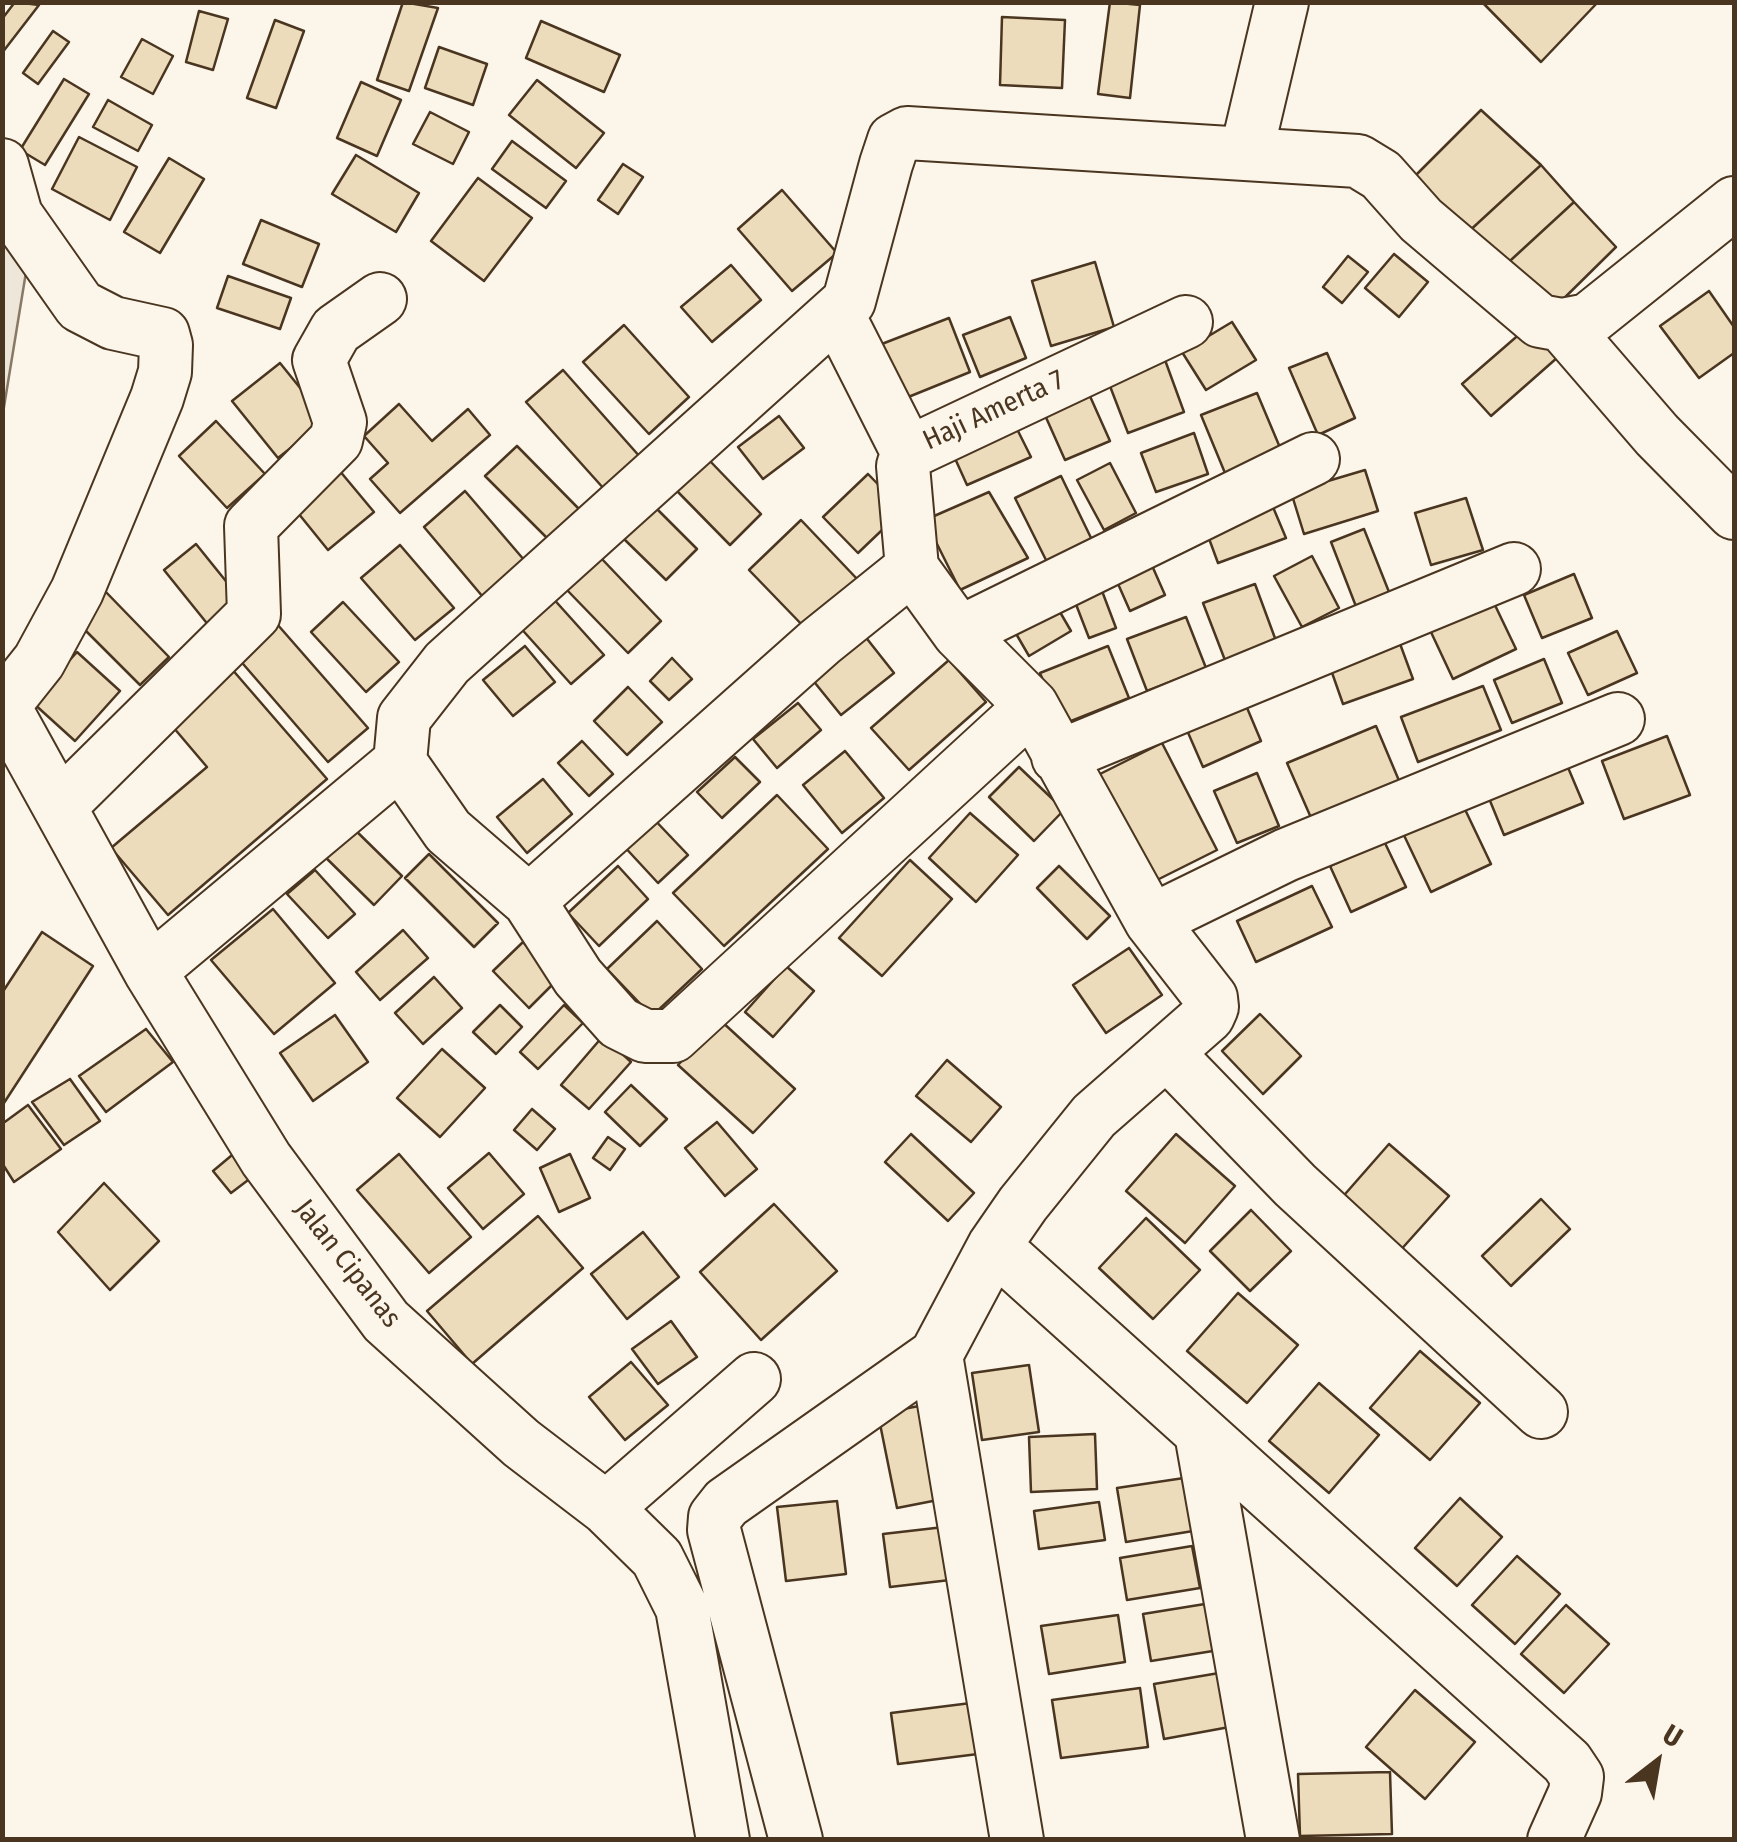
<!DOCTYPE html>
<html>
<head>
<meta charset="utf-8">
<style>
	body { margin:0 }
	#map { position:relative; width:1737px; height:1842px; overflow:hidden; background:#fbf6e9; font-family:"Fira Sans Condensed",sans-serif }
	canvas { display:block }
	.frame { position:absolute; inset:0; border:5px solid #4a3520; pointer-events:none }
	.north { position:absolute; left:1607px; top:1712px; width:100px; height:100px; -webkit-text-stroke:8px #fbf6e9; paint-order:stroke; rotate:31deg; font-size:28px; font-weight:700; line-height:40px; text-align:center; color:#4a3520 }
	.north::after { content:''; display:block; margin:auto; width:35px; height:45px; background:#4a3520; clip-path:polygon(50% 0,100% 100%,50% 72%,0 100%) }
</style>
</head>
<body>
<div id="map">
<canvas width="1737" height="1842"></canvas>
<div class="frame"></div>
<div class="north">U</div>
</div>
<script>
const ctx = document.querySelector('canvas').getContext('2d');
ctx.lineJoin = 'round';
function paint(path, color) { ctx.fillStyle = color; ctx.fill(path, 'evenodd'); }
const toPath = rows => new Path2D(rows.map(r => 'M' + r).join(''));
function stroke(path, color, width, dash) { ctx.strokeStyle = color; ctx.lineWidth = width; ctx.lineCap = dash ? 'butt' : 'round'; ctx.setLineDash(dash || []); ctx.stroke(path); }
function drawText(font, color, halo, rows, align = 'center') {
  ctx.font = font + ' "Fira Sans Condensed",sans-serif'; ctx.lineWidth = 8; ctx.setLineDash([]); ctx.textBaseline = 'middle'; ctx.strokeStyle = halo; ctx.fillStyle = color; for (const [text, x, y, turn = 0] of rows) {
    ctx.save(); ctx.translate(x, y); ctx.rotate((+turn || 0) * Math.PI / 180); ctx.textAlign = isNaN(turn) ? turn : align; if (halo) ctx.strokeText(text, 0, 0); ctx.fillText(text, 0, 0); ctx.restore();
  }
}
const green = toPath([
	[3,215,27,266,3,413,3,215]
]);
paint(green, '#ede6d9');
stroke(green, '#887966', 2.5);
const building = toPath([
	[15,2,39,5,2,53,2,19,15,2],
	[403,2,438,8,409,91,377,80,403,2],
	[1110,2,1140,5,1130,98,1098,94,1110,2],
	[1482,2,1598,2,1541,62,1482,2],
	[199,11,228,19,213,70,186,62,199,11],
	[1002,17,1065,20,1062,88,1000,85,1002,17],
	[275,20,304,31,276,108,247,98,275,20],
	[541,21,620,55,604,92,526,58,541,21],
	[53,31,69,42,38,84,23,73,53,31],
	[142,39,173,56,153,94,121,77,142,39],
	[439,47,487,64,473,105,425,88,439,47],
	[64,79,89,94,45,165,20,150,64,79],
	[537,80,604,133,576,168,509,115,537,80],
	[361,82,401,100,377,156,337,138,361,82],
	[108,100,152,125,138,151,93,127,108,100],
	[1481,110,1541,165,1466,234,1411,180,1481,110],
	[430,112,469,132,453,164,413,144,430,112],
	[79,137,137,167,110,220,52,189,79,137],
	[512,141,566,181,546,208,492,169,512,141],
	[356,155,419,193,396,232,332,194,356,155],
	[169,158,204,179,160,253,124,232,169,158],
	[623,164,643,177,618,214,598,200,623,164],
	[1541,165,1574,202,1499,271,1466,234,1541,165],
	[478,178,532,218,484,281,431,241,478,178],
	[782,190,837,253,792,291,738,229,782,190],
	[1574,202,1616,247,1545,317,1499,271,1574,202],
	[261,220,319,244,302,287,243,264,261,220],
	[1394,254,1428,282,1399,317,1365,288,1394,254],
	[1348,256,1368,272,1342,303,1323,287,1348,256],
	[1095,262,1114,327,1051,346,1032,281,1095,262],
	[731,265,761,300,712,342,681,307,731,265],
	[228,276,291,298,280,329,217,308,228,276],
	[1709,291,1734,327,1734,353,1699,378,1660,326,1709,291],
	[1010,317,1026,358,980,377,963,335,1010,317],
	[949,318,970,372,896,402,874,347,949,318],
	[1232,322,1256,360,1206,390,1182,352,1232,322],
	[624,325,689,397,649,434,583,362,624,325],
	[1530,325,1558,357,1491,416,1462,384,1530,325],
	[1327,353,1355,418,1318,435,1289,368,1327,353],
	[1165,360,1184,412,1128,433,1108,381,1165,360],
	[280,363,326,420,278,458,232,401,280,363],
	[563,370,641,458,605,490,526,402,563,370],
	[1085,385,1110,441,1065,460,1040,404,1085,385],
	[1257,393,1281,450,1225,473,1201,415,1257,393],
	[399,404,432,441,468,409,490,435,400,513,370,479,388,463,364,436,399,404],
	[779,416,804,448,763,479,738,447,779,416],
	[216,421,265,474,227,508,179,456,216,421],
	[1015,425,1031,457,967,485,953,454,1015,425],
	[1194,433,1208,474,1156,492,1141,453,1194,433],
	[517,446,579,509,548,539,485,476,517,446],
	[709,460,761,514,730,545,677,491,709,460],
	[1110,463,1136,513,1104,530,1077,480,1110,463],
	[339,470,374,512,328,550,294,508,339,470],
	[1365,470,1378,511,1304,534,1291,492,1365,470],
	[868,474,903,510,858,553,823,517,868,474],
	[1061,476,1093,542,1048,564,1015,498,1061,476],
	[465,491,525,561,483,597,424,527,465,491],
	[989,492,1028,558,960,590,925,520,989,492],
	[1466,498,1483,550,1431,565,1415,513,1466,498],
	[1270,500,1286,538,1218,563,1204,525,1270,500],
	[655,507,697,549,666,580,624,539,655,507],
	[801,520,859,581,807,630,749,570,801,520],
	[1364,529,1391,597,1357,609,1331,542,1364,529],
	[196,544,250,611,218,637,164,570,196,544],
	[400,545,454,608,415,640,361,578,400,545],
	[1312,556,1339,608,1302,627,1274,576,1312,556],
	[601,558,661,621,628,653,567,590,601,558],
	[1150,561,1165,595,1130,611,1115,577,1150,561],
	[1574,574,1592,618,1542,638,1524,595,1574,574],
	[1099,583,1116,628,1089,638,1072,594,1099,583],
	[1255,584,1279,649,1228,668,1203,603,1255,584],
	[103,589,169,657,140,685,73,618,103,589],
	[550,595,604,655,571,684,517,624,550,595],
	[1053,600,1071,631,1029,656,1011,625,1053,600],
	[1493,601,1516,649,1453,679,1430,630,1493,601],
	[343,602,399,662,366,692,311,632,343,602],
	[270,616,368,728,328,762,231,650,270,616],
	[1186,617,1206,668,1147,691,1127,639,1186,617],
	[1617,631,1637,673,1588,695,1568,653,1617,631],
	[864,635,894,673,841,715,811,678,864,635],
	[1399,641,1413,679,1343,704,1330,667,1399,641],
	[525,646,555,682,513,716,483,680,525,646],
	[1108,646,1129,698,1061,725,1040,673,1108,646],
	[77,652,120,691,75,741,32,702,77,652],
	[672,658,692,679,669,700,650,681,672,658],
	[1544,659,1562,703,1512,723,1494,680,1544,659],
	[224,660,327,779,168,915,111,848,207,767,162,714,224,660],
	[949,660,986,702,909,770,871,728,949,660],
	[1483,686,1501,730,1418,762,1401,717,1483,686],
	[628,687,662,722,627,755,594,721,628,687],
	[798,703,821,730,777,768,753,739,798,703],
	[1245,703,1261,741,1203,767,1186,728,1245,703],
	[1376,726,1400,783,1312,820,1287,763,1376,726],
	[1667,736,1690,795,1624,819,1602,761,1667,736],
	[582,741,613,774,589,796,558,763,582,741],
	[1162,743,1217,850,1141,888,1086,781,1162,743],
	[845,751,884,798,842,833,803,785,845,751],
	[735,757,760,782,722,818,697,792,735,757],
	[1564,758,1583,803,1504,835,1486,791,1564,758],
	[1019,767,1064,810,1034,841,989,797,1019,767],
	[1257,773,1279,826,1237,843,1214,791,1257,773],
	[543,779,572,814,527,853,497,817,543,779],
	[777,795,828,849,724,946,673,893,777,795],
	[1461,801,1491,864,1431,892,1401,829,1461,801],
	[970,813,1018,855,976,902,929,858,970,813],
	[650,815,688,855,658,883,621,843,650,815],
	[347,822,402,876,374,905,318,850,347,822],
	[1384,841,1406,887,1351,912,1330,866,1384,841],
	[429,854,498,923,474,947,405,878,429,854],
	[910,860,952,899,882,976,839,938,910,860],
	[618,866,648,899,599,946,568,913,618,866],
	[1059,866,1110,916,1087,939,1037,888,1059,866],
	[315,870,355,914,328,938,287,894,315,870],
	[1312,886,1332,927,1256,962,1237,921,1312,886],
	[273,909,335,983,274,1034,211,960,273,909],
	[657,921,702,969,652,1016,607,969,657,921],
	[403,930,428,958,380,1000,356,972,403,930],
	[42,932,93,966,2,1106,2,993,42,932],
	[523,942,559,978,529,1008,493,971,523,942],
	[1129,948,1162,995,1106,1033,1073,985,1129,948],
	[786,966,814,991,773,1037,745,1012,786,966],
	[434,977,462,1008,423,1044,395,1013,434,977],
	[500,1005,522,1027,496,1054,473,1032,500,1005],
	[564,1005,583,1023,538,1069,520,1052,564,1005],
	[1260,1014,1301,1056,1263,1094,1222,1051,1260,1014],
	[335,1015,368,1062,313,1101,280,1053,335,1015],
	[720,1020,795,1089,753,1133,678,1065,720,1020],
	[146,1029,173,1062,106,1112,79,1076,146,1029],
	[603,1036,631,1062,589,1109,561,1085,603,1036],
	[442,1049,485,1088,440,1137,397,1098,442,1049],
	[947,1060,1001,1107,971,1142,916,1096,947,1060],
	[70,1079,100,1121,64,1145,32,1102,70,1079],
	[631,1085,667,1119,640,1146,605,1112,631,1085],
	[28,1105,61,1149,14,1182,2,1163,2,1124,28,1105],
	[532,1109,555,1129,537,1150,514,1130,532,1109],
	[717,1122,757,1169,725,1196,685,1148,717,1122],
	[911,1134,974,1193,948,1221,885,1162,911,1134],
	[1176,1134,1235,1186,1185,1243,1126,1191,1176,1134],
	[608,1137,625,1149,610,1170,593,1158,608,1137],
	[1389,1144,1449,1196,1398,1253,1339,1201,1389,1144],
	[244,1145,264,1168,231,1193,213,1171,244,1145],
	[489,1153,524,1194,483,1229,448,1188,489,1153],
	[399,1154,471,1237,429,1273,357,1190,399,1154],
	[570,1154,590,1198,559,1212,540,1168,570,1154],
	[104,1183,159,1241,110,1290,58,1232,104,1183],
	[1541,1199,1570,1229,1511,1286,1482,1256,1541,1199],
	[774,1204,837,1271,761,1340,700,1272,774,1204],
	[1251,1210,1291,1251,1250,1291,1210,1251,1251,1210],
	[538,1216,583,1268,472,1364,427,1311,538,1216],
	[1146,1218,1200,1270,1153,1319,1099,1268,1146,1218],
	[643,1232,679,1277,627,1319,591,1274,643,1232],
	[1238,1293,1298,1345,1247,1403,1187,1351,1238,1293],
	[671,1321,697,1357,658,1384,632,1349,671,1321],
	[1420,1351,1480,1403,1430,1460,1370,1408,1420,1351],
	[631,1362,668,1405,625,1440,589,1397,631,1362],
	[1029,1365,1039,1432,982,1440,972,1373,1029,1365],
	[1319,1383,1379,1435,1329,1493,1269,1441,1319,1383],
	[924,1405,943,1499,897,1508,878,1414,924,1405],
	[1095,1434,1097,1489,1031,1492,1029,1437,1095,1434],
	[1184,1478,1193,1531,1126,1542,1117,1488,1184,1478],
	[1460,1498,1502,1537,1457,1586,1415,1548,1460,1498],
	[837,1501,846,1574,786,1581,777,1507,837,1501],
	[1099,1502,1105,1540,1039,1549,1034,1511,1099,1502],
	[944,1527,950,1580,890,1587,883,1534,944,1527],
	[1192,1546,1200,1588,1127,1600,1120,1558,1192,1546],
	[1517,1556,1560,1594,1515,1644,1472,1605,1517,1556],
	[1211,1603,1219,1650,1151,1661,1143,1614,1211,1603],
	[1566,1605,1609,1644,1564,1693,1521,1654,1566,1605],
	[1118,1615,1125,1662,1049,1674,1041,1626,1118,1615],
	[1225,1672,1235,1726,1164,1739,1154,1684,1225,1672],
	[1140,1688,1148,1747,1061,1758,1052,1700,1140,1688],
	[1415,1690,1475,1742,1425,1799,1366,1747,1415,1690],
	[979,1702,986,1753,898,1764,891,1713,979,1702],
	[1390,1772,1392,1834,1300,1836,1298,1774,1390,1772]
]);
paint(building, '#ecdcbc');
stroke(building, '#4a3520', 2.5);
const minor = toPath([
	[1246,154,1282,2],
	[2,165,16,215,80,306,113,323,163,334,166,345,165,372,157,398,77,591,39,661,4,705],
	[837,313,908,453],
	[1562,325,1657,435,1734,513],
	[912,568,959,633,1313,459],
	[912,568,903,466,908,453,1186,322],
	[2,703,150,971,266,1159,386,1321,521,1443,606,1508,657,1558,682,1608,723,1840],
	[1058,757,1514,569],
	[400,762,448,831,529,901,820,642,912,568],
	[62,804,254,614,251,526,336,440,340,422,319,360,336,330,380,299],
	[529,901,578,977,619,1023,645,1036,673,1036,1032,706],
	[1151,921,1286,855,1618,719],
	[150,971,400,762,404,718,447,663,849,301,886,164,894,140,907,133,1358,161,1381,175,1421,220,1540,321,1562,325,1588,320,1734,203],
	[1167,1053,1295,1185,1541,1412],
	[994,1246,1567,1762,1577,1777,1575,1793,1554,1840],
	[936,1355,1017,1840],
	[1201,1433,1273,1840],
	[606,1508,754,1379],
	[796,1840,714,1530,715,1517,726,1503,936,1355,994,1246,1023,1204,1094,1116,1208,1016,1212,1007,1211,998,1151,921,1032,706,959,633]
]);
stroke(minor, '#4a3520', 56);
stroke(minor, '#fbf6e9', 52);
drawText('28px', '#4a3520', '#fbf6e9', [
	["Haji Amerta 7",994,411,-25],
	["Jalan Cipanas",347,1264,52]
]);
</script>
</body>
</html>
